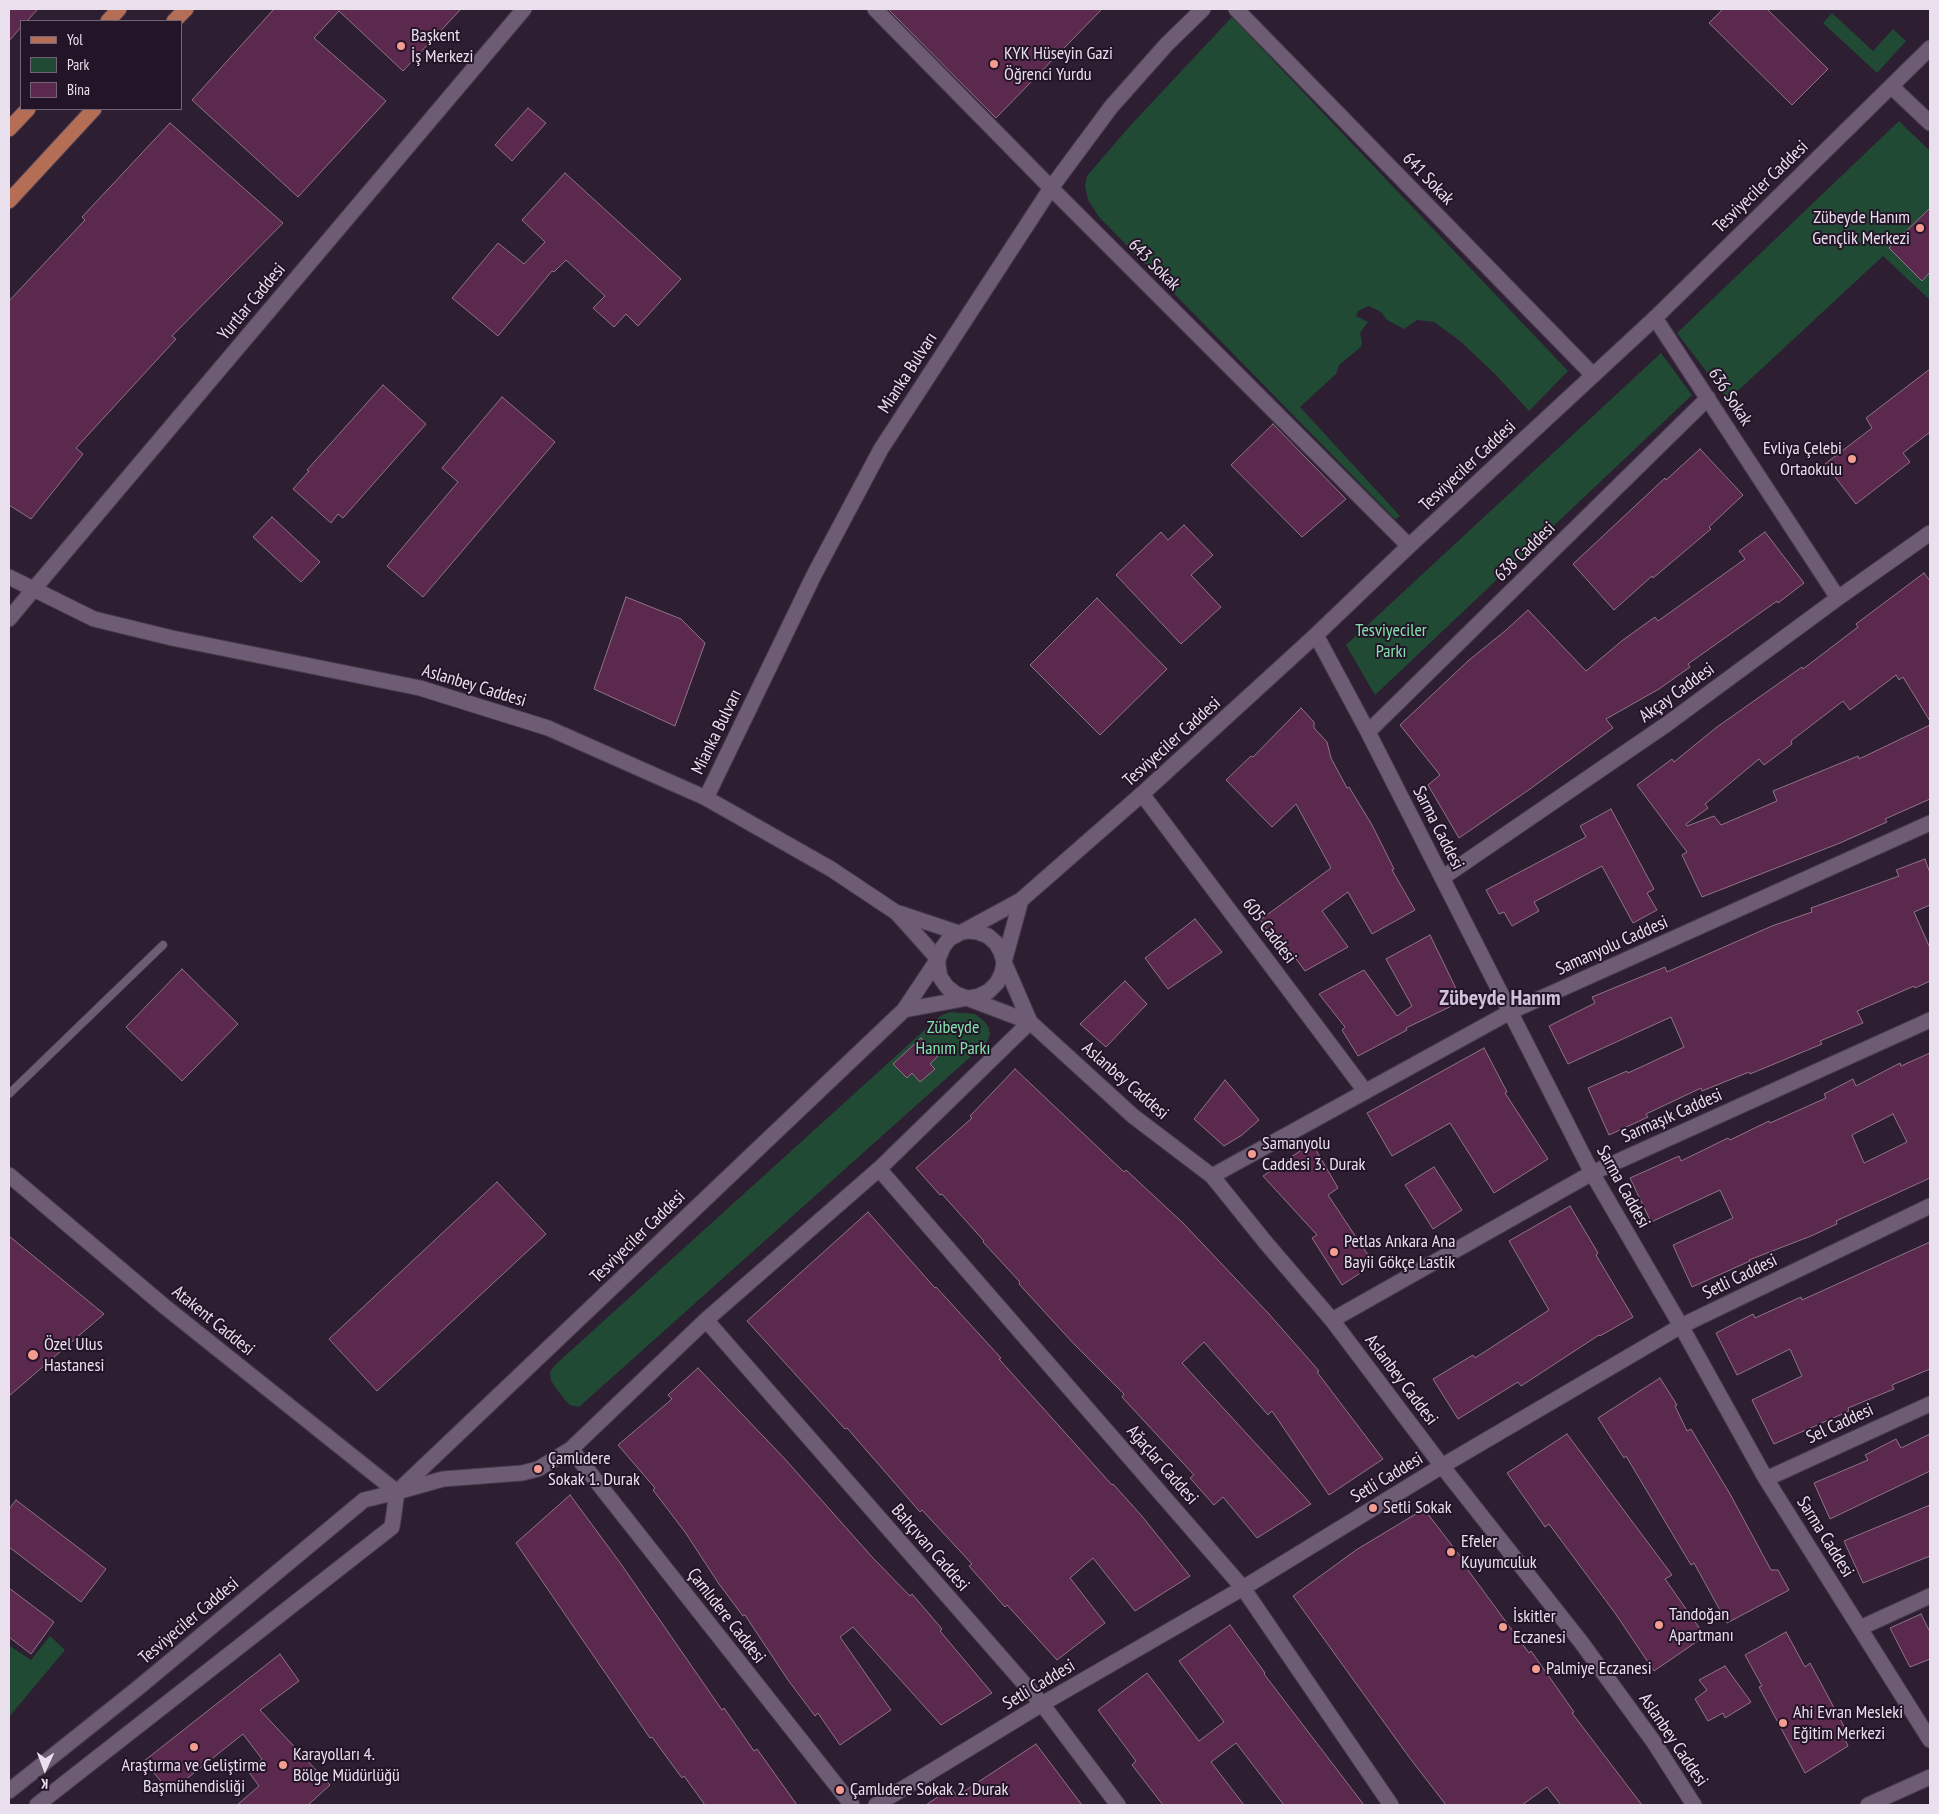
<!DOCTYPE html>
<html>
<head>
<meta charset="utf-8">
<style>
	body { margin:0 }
	#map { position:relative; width:1939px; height:1814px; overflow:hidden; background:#2d1e32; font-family:"PT Sans Narrow",sans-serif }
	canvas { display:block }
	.frame { position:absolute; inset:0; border:10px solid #e9dfed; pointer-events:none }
	.legend { position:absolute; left:20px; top:20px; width:162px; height:90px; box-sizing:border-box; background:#231428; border:1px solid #726577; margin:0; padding:6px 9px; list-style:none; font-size:15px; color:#e9dfed }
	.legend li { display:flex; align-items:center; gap:10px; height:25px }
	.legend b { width:25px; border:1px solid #726577 }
	.north { position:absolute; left:20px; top:1744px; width:50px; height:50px; -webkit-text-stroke:4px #231428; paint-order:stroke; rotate:182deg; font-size:14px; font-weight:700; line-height:20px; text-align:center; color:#e9dfed }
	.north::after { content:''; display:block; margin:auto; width:18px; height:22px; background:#e9dfed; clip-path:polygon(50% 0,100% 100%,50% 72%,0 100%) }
</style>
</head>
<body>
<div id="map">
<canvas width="1939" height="1814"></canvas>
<div class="frame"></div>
<ul class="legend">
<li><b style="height:6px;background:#b56e56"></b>Yol</li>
<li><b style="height:14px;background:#204a33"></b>Park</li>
<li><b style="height:14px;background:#5b294e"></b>Bina</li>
</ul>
<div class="north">K</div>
</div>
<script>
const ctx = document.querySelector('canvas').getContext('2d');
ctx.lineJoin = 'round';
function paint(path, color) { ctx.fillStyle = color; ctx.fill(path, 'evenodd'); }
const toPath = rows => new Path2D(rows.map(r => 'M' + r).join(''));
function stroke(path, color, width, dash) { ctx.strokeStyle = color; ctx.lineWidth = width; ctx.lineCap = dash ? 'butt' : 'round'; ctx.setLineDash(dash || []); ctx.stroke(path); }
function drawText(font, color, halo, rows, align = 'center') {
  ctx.font = font + ' "PT Sans Narrow",sans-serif'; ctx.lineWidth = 4; ctx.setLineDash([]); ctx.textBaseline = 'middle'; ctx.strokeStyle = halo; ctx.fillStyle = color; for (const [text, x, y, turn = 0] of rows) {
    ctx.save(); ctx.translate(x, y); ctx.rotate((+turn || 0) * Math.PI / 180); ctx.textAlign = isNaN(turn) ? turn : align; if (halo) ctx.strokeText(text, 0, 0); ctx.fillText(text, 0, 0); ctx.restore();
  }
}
paint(toPath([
	[1832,13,1873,51,1893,29,1906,41,1877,73,1823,23],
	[1232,17,1568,371,1529,411,1496,375,1460,341,1434,322,1417,320,1404,329,1387,320,1381,312,1369,306,1358,311,1356,316,1368,322,1360,333,1362,342,1361,347,1339,365,1336,374,1300,407,1400,516,1395,519,1099,217,1088,200,1085,186,1087,176,1129,127],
	[1899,121,1930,151,1930,300,1883,256,1728,400,1677,333],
	[1661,353,1692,395,1375,695,1346,645],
	[950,1012,975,1014,984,1021,989,1028,990,1034,987,1042,579,1407,570,1405,564,1399,551,1381,550,1372,555,1365,940,1016],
	[50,1636,65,1650,9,1717,9,1647,10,1646,31,1660]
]), '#204a33');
const building = toPath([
	[9,9,38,9,27,21,21,21,21,27,9,41,9,9],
	[274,9,461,9,403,71,339,11,314,38,386,101,298,197,192,100,274,9],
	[888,9,1102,9,996,118,888,9],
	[1723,9,1767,9,1828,69,1792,105,1709,23,1723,9],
	[528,108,546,123,512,161,495,145,528,108],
	[170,123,283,223,172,336,176,339,76,448,83,454,31,519,9,505,9,301,85,220,82,217,170,123],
	[565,173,681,279,638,326,626,314,614,327,593,308,605,296,566,260,554,272,552,271,498,336,452,298,498,243,524,264,545,242,522,220,565,173],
	[1930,208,1930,272,1922,281,1889,248,1930,208],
	[1930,369,1930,432,1903,453,1910,462,1856,504,1825,464,1872,428,1866,418,1930,369],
	[383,385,426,424,343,518,338,514,331,523,293,489,309,471,307,470,383,385],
	[502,397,555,442,423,597,387,566,458,482,442,468,502,397],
	[1273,424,1346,499,1302,537,1231,465,1273,424],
	[1700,449,1743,495,1709,527,1711,529,1653,578,1652,576,1614,610,1573,564,1665,478,1666,480,1700,449],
	[272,517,320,562,301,582,253,537,272,517],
	[1184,525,1213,555,1191,575,1221,607,1181,644,1116,575,1161,532,1168,540,1184,525],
	[1765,532,1804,583,1778,603,1777,601,1688,664,1690,667,1659,689,1606,719,1613,728,1530,789,1459,838,1428,785,1440,775,1400,725,1468,661,1505,631,1528,610,1586,671,1623,640,1655,617,1658,621,1745,559,1739,551,1765,532],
	[1924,573,1930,581,1930,721,1903,677,1899,680,1896,675,1850,710,1843,701,1791,741,1792,744,1764,765,1759,759,1705,804,1708,808,1686,824,1687,826,1714,816,1721,825,1777,801,1773,791,1858,756,1859,759,1930,725,1930,799,1885,819,1887,822,1840,843,1702,897,1682,855,1687,852,1637,785,1672,759,1674,762,1717,727,1802,667,1803,669,1858,627,1856,624,1924,573],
	[626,597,681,619,705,643,675,726,594,689,626,597],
	[1097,598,1167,669,1100,735,1030,665,1097,598],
	[1301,708,1314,722,1314,728,1327,742,1331,758,1347,788,1349,787,1372,825,1394,869,1392,870,1415,910,1372,934,1348,892,1322,911,1348,947,1305,971,1282,940,1277,943,1260,920,1331,868,1296,804,1272,827,1226,780,1251,756,1253,757,1301,708],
	[1611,809,1654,889,1647,893,1657,910,1633,923,1602,866,1534,902,1539,911,1512,926,1504,912,1499,914,1486,890,1586,837,1580,826,1611,809],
	[1925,859,1930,873,1930,905,1914,912,1930,948,1930,981,1915,988,1914,986,1857,1011,1863,1023,1820,1041,1822,1044,1750,1074,1749,1072,1702,1091,1701,1088,1646,1114,1648,1117,1609,1135,1588,1088,1627,1071,1628,1073,1684,1047,1671,1017,1568,1064,1549,1026,1595,1003,1592,997,1665,967,1667,972,1772,926,1812,912,1811,908,1899,876,1896,870,1925,859],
	[1195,919,1222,952,1168,989,1145,958,1195,919],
	[1430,935,1462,1001,1406,1028,1407,1030,1358,1056,1342,1030,1345,1027,1319,994,1364,970,1397,1016,1412,1006,1386,959,1430,935],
	[182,969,238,1024,182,1081,126,1027,182,969],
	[1125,981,1147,1004,1106,1047,1080,1024,1125,981],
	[921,1038,938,1056,930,1064,935,1069,920,1082,912,1073,907,1078,893,1064,921,1038],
	[1484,1048,1507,1092,1505,1093,1548,1159,1494,1193,1450,1123,1392,1156,1367,1113,1484,1048],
	[1930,1053,1930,1178,1836,1221,1837,1224,1811,1236,1749,1260,1750,1261,1692,1287,1673,1245,1733,1218,1720,1190,1651,1222,1630,1178,1679,1156,1681,1161,1728,1138,1730,1140,1769,1121,1770,1123,1826,1098,1824,1094,1853,1079,1856,1086,1900,1063,1901,1066,1930,1053],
	[1893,1114,1907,1142,1864,1163,1852,1135,1893,1114],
	[1015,1069,1124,1172,1126,1170,1183,1223,1269,1314,1319,1371,1317,1372,1383,1459,1329,1495,1272,1411,1268,1415,1204,1342,1182,1363,1311,1504,1257,1538,1223,1497,1214,1505,1190,1478,1194,1475,1122,1397,1124,1394,1073,1343,1019,1284,1020,1282,983,1242,984,1241,942,1194,940,1195,916,1168,972,1118,970,1116,1015,1069],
	[1225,1080,1259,1120,1242,1135,1224,1146,1194,1119,1225,1080],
	[1312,1143,1338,1188,1328,1195,1374,1264,1342,1285,1312,1238,1317,1235,1263,1176,1312,1143],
	[1434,1167,1462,1210,1433,1229,1405,1185,1434,1167],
	[497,1182,546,1234,377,1391,329,1339,497,1182],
	[1570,1206,1598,1253,1596,1255,1633,1317,1600,1336,1599,1335,1521,1386,1518,1382,1458,1419,1433,1379,1473,1355,1475,1358,1549,1310,1509,1241,1570,1206],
	[868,1212,935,1288,936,1287,1001,1358,999,1359,1112,1485,1113,1484,1141,1515,1190,1576,1135,1611,1093,1558,1070,1578,1105,1623,1057,1660,1007,1605,1005,1607,969,1566,972,1564,922,1510,920,1512,847,1428,845,1429,747,1321,868,1212],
	[9,1236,104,1314,9,1396,9,1236],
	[1930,1242,1930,1369,1892,1385,1894,1389,1848,1408,1849,1411,1774,1444,1752,1400,1802,1376,1790,1349,1737,1375,1716,1333,1753,1314,1755,1318,1801,1297,1802,1300,1930,1242],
	[698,1368,784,1458,873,1558,910,1596,912,1594,942,1629,940,1631,992,1693,941,1725,853,1627,840,1637,891,1710,840,1745,818,1713,815,1716,788,1680,745,1615,743,1616,719,1584,685,1532,653,1490,655,1488,618,1445,672,1399,668,1395,698,1368],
	[1660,1378,1677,1405,1675,1406,1687,1431,1691,1429,1730,1494,1771,1570,1778,1570,1789,1590,1727,1623,1694,1563,1691,1565,1626,1456,1624,1458,1598,1418,1660,1378],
	[1567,1434,1672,1575,1665,1579,1705,1636,1654,1671,1615,1613,1549,1524,1545,1527,1507,1473,1567,1434],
	[1930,1434,1930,1471,1830,1519,1814,1483,1868,1460,1865,1455,1896,1439,1901,1448,1930,1434],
	[570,1495,621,1564,722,1710,724,1708,754,1751,757,1749,797,1805,705,1805,684,1776,682,1778,652,1737,650,1738,516,1543,570,1495],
	[16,1500,106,1569,81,1602,9,1547,9,1509,16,1500],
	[1930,1505,1930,1556,1863,1583,1844,1541,1930,1505],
	[1424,1509,1467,1565,1465,1566,1529,1653,1531,1651,1574,1712,1572,1713,1642,1805,1561,1805,1547,1787,1522,1805,1446,1805,1409,1757,1293,1596,1356,1550,1424,1509],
	[9,1588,54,1622,31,1654,9,1637,9,1588],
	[1921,1614,1930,1632,1930,1659,1910,1667,1890,1628,1921,1614],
	[1230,1625,1265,1673,1264,1674,1364,1805,1284,1805,1236,1743,1211,1762,1244,1805,1163,1805,1132,1765,1136,1761,1098,1710,1147,1673,1199,1741,1224,1722,1179,1661,1230,1625],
	[1786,1632,1805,1667,1810,1663,1846,1730,1842,1733,1848,1746,1805,1773,1759,1687,1762,1686,1745,1655,1786,1632],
	[280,1654,299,1681,260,1710,330,1785,308,1805,237,1805,259,1786,248,1771,262,1759,243,1734,170,1792,144,1761,280,1654],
	[1725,1666,1751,1702,1725,1718,1723,1713,1708,1721,1695,1699,1707,1690,1699,1680,1725,1666],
	[1036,1744,1082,1805,926,1805,951,1788,957,1796,1036,1744]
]);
paint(building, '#5b294e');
stroke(building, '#8f7487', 1);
const service = toPath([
	[9,1094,163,945]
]);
const minor = toPath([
	[875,9,1051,188,1409,546],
	[1236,9,1593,375],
	[1892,87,1930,123],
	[1655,318,1838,598],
	[9,619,33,590],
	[1316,635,1368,732,1592,1173,1681,1326,1766,1479,1930,1740],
	[1368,732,1708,398],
	[1142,794,1365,1091],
	[706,798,814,575,881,449,1051,188,1111,107,1167,44,1203,9],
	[1442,878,1667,724,1838,598,1930,533],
	[879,1169,1243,1588,1391,1805],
	[9,1175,164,1306,397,1492,443,1479,522,1473,538,1469,571,1449,706,1320,879,1169,1030,1022],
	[706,1320,1042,1704,1118,1805],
	[1332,1320,1592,1173,1930,1020],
	[571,1449,852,1805],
	[1766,1479,1930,1404],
	[1860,1628,1930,1596],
	[876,1805,1042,1704,1243,1588,1442,1466,1681,1326,1930,1206],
	[1868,1805,1930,1777]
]);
const tertiary = toPath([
	[9,577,94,619,172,638,420,688,548,728,706,798,831,869,897,913,938,959,938,966,940,977,947,987,956,994,1030,1022,1133,1116,1212,1176,1266,1243,1332,1320,1442,1466,1581,1642,1653,1741,1694,1805],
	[33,590,524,9],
	[899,913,959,933,968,931,978,932,988,936,996,943,1001,952,1004,962,1030,1022],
	[904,1010,979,996,989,991,997,983,1002,973,1004,962,1021,900],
	[1212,1176,1510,1012,1930,823],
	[9,1791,138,1688,364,1500,397,1492,904,1010,938,959,943,947,949,939,1021,900,1142,794,1316,635,1409,546,1655,318,1930,48],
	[37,1805,392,1527,397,1492]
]);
const primary = toPath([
	[108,21,119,9],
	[174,21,186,9],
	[9,129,28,109],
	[9,201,94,109]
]);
stroke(service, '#483b4d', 9);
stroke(minor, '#483b4d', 17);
stroke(tertiary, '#483b4d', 17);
stroke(primary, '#483b4d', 17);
stroke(service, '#6e5c74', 8);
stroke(minor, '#6e5c74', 15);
stroke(tertiary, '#6e5c74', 15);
stroke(primary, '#b56e56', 15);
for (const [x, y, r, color] of [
	[401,46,5,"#f59c90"],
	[994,64,5,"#f59c90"],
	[1920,228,5,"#f59c90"],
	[1852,459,5,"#f59c90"],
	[1252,1154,5,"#f59c90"],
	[1334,1252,5,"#f59c90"],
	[33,1355,6,"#f59c90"],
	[538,1469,5,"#f59c90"],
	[1373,1508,5,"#f59c90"],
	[1451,1552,5,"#f59c90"],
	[1659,1625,5,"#f59c90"],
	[1503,1627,5,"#f59c90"],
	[1536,1669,5,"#f59c90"],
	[1783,1723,5,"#f59c90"],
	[194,1747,5,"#f59c90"],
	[283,1765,5,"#f59c90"],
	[840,1790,5,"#f59c90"]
]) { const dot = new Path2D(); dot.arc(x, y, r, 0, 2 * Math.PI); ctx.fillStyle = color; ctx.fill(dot); stroke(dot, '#231428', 2); }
drawText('18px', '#e9dfed', '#231428', [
	["Başkent",411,36],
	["İş Merkezi",411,57],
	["KYK Hüseyin Gazi",1004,54],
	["Öğrenci Yurdu",1004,75],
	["Zübeyde Hanım",1910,218,"right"],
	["Gençlik Merkezi",1910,239,"right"],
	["Evliya Çelebi",1842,449,"right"],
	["Ortaokulu",1842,470,"right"],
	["Samanyolu",1262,1144],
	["Caddesi 3. Durak",1262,1165],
	["Petlas Ankara Ana",1344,1242],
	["Bayii Gökçe Lastik",1344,1263],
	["Özel Ulus",44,1345],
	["Hastanesi",44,1366],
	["Çamlıdere",548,1459],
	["Sokak 1. Durak",548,1480],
	["Setli Sokak",1383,1508],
	["Efeler",1461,1542],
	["Kuyumculuk",1461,1563],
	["Tandoğan",1669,1615],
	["Apartmanı",1669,1636],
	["İskitler",1513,1617],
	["Eczanesi",1513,1638],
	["Palmiye Eczanesi",1546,1669],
	["Ahi Evran Mesleki",1793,1713],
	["Eğitim Merkezi",1793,1734],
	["Karayolları 4.",293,1755],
	["Bölge Müdürlüğü",293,1776],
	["Araştırma ve Geliştirme",194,1766,"center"],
	["Başmühendisliği",194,1787,"center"],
	["Çamlıdere Sokak 2. Durak",850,1790]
], 'left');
drawText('18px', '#e9dfed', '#231428', [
	["641 Sokak",1428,179,46],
	["Tesviyeciler Caddesi",1761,187,-44],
	["643 Sokak",1154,265,45],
	["Yurtlar Caddesi",252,302,-50],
	["Mianka Bulvarı",908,373,-57],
	["636 Sokak",1730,397,57],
	["Tesviyeciler Caddesi",1468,466,-43],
	["638 Caddesi",1525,552,-44],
	["Aslanbey Caddesi",474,686,17],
	["Akçay Caddesi",1677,693,-36],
	["Mianka Bulvarı",717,732,-64],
	["Tesviyeciler Caddesi",1172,742,-42],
	["Sarma Caddesi",1438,828,63],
	["605 Caddesi",1269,931,53],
	["Samanyolu Caddesi",1612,946,-24],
	["Aslanbey Caddesi",1125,1081,41],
	["Sarmaşık Caddesi",1672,1116,-24],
	["Sarma Caddesi",1623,1187,61],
	["Tesviyeciler Caddesi",638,1237,-44],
	["Setli Caddesi",1740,1277,-26],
	["Atakent Caddesi",213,1321,39],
	["Aslanbey Caddesi",1401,1380,53],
	["Sel Caddesi",1840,1424,-25],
	["Ağaçlar Caddesi",1162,1465,49],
	["Setli Caddesi",1387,1478,-31],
	["Sarma Caddesi",1825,1537,58],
	["Bahçıvan Caddesi",930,1548,49],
	["Çamlıdere Caddesi",726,1616,52],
	["Tesviyeciler Caddesi",189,1621,-40],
	["Setli Caddesi",1039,1685,-31],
	["Aslanbey Caddesi",1673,1740,56]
]);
drawText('18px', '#83e2ab', '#231428', [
	["Tesviyeciler",1391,631],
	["Parkı",1391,652],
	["Zübeyde",953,1028],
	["Hanım Parkı",953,1049]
]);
drawText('bold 22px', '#d2bfda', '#231428', [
	["Zübeyde Hanım",1500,999]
]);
</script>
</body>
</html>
